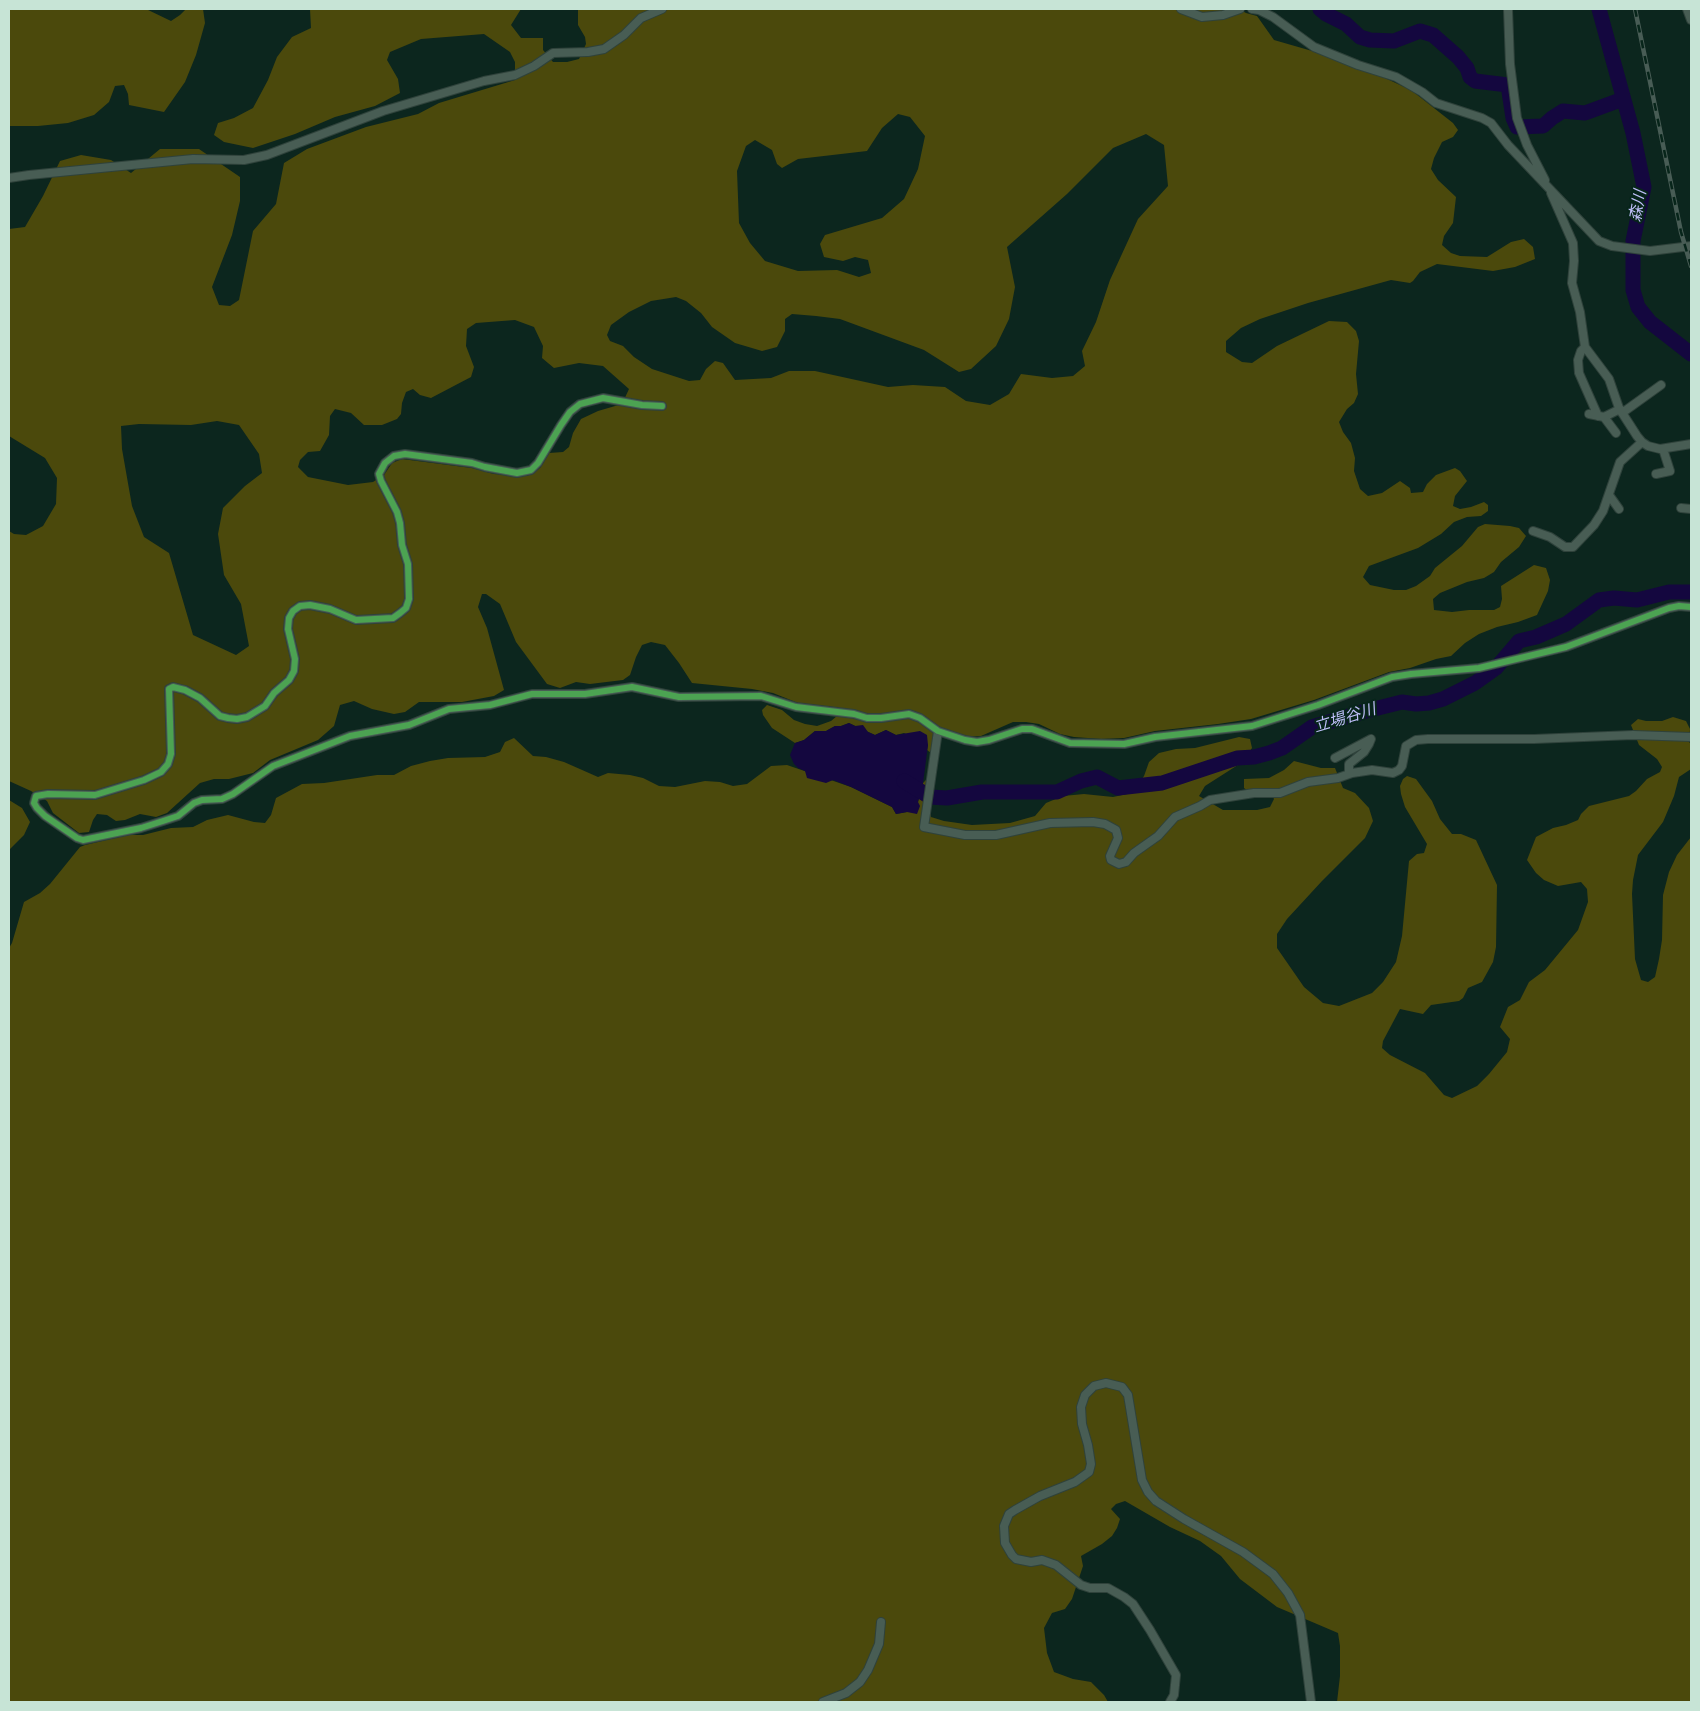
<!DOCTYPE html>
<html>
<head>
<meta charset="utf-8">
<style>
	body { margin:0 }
	#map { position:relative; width:1700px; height:1711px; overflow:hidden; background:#0c261e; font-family:"Titillium Web",sans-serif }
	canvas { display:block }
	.frame { position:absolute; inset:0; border:10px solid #c7e4d6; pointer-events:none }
</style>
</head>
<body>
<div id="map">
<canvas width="1700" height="1711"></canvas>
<div class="frame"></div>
</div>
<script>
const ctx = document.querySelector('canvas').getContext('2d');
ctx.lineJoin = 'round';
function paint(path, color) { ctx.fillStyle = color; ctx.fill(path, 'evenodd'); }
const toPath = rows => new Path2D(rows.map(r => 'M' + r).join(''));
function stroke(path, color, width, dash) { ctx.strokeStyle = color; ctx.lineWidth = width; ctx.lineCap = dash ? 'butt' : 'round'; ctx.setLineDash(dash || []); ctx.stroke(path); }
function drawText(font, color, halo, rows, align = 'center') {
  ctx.font = font + ' "Titillium Web","Noto Sans JP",sans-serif'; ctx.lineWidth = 4; ctx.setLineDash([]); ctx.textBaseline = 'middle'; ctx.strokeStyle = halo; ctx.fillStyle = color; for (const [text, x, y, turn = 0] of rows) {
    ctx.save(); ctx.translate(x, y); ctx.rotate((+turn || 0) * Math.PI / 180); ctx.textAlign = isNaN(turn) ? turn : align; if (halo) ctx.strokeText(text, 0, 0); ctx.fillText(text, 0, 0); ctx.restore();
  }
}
paint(toPath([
	[9,9,146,9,171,21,180,15,186,9,203,9,205,23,196,55,185,82,164,112,129,105,128,94,124,85,115,86,109,102,94,115,68,123,38,126,9,126],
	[310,9,521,9,511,25,521,38,543,38,543,50,553,62,567,62,579,59,586,44,585,37,578,25,578,9,1239,9,1246,13,1257,16,1274,40,1326,55,1374,73,1411,90,1453,123,1458,130,1453,137,1442,142,1434,158,1431,169,1438,180,1456,197,1453,223,1444,236,1442,245,1451,253,1460,256,1487,257,1511,242,1524,239,1533,247,1535,259,1515,267,1493,271,1437,264,1420,272,1413,281,1410,283,1391,280,1308,303,1260,319,1241,328,1226,341,1226,352,1242,362,1252,363,1277,346,1329,321,1347,322,1356,331,1359,341,1356,374,1358,394,1354,403,1347,409,1339,422,1343,432,1351,443,1355,458,1354,471,1360,489,1368,496,1382,493,1400,481,1410,488,1411,493,1423,492,1427,484,1436,475,1455,468,1460,471,1467,481,1455,496,1453,506,1460,509,1471,507,1484,502,1488,505,1488,511,1481,516,1467,517,1454,522,1441,534,1418,548,1369,566,1363,577,1370,585,1394,590,1406,590,1416,586,1430,576,1435,568,1462,546,1478,527,1485,524,1510,526,1519,528,1526,536,1519,547,1501,562,1494,572,1484,578,1467,582,1440,593,1433,599,1434,610,1452,612,1469,610,1494,610,1500,607,1502,599,1501,586,1534,565,1546,568,1550,580,1548,591,1537,615,1518,622,1497,627,1479,634,1465,643,1451,656,1436,659,1410,668,1389,672,1314,700,1251,719,1218,724,1155,731,1124,738,1101,739,1074,737,1060,734,1039,724,1026,722,1013,722,981,736,964,737,937,727,939,750,931,753,927,750,928,745,904,733,896,735,886,730,875,735,849,723,841,726,835,726,826,731,815,731,804,740,795,743,772,728,763,715,762,710,767,705,782,710,794,720,805,724,817,726,831,721,837,716,833,707,798,703,773,693,752,689,692,683,679,663,665,645,651,642,642,645,636,657,630,675,623,680,590,684,576,682,560,688,547,684,516,642,500,604,486,594,482,594,478,607,487,628,504,690,494,696,462,702,419,702,405,712,394,714,372,709,354,701,340,705,334,726,318,740,270,760,253,773,229,779,214,779,200,783,167,813,156,817,140,814,125,820,116,821,107,815,97,814,93,820,89,832,79,833,53,813,47,801,31,791,9,781,9,531,14,534,26,535,43,526,56,504,57,478,45,458,9,436,9,229,25,227,43,196,60,161,81,155,111,160,131,173,160,149,199,149,240,177,240,201,232,235,212,287,219,305,230,306,239,300,253,231,276,204,284,163,307,149,366,127,418,114,439,103,515,80,515,62,510,52,484,34,421,39,390,52,387,60,398,79,400,93,375,106,335,117,295,134,253,148,224,142,214,135,218,123,234,118,253,108,268,80,277,57,292,37,311,28],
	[898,114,910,117,925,136,918,169,904,199,882,218,825,235,820,244,824,257,843,261,855,257,868,260,871,273,859,277,837,270,798,271,765,261,750,243,739,223,737,171,746,146,755,140,772,150,777,164,782,168,798,159,867,151,882,128],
	[1146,134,1164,145,1168,186,1138,219,1110,280,1096,322,1082,351,1085,366,1073,376,1052,378,1021,374,1009,394,990,405,966,401,945,387,913,385,888,387,815,371,789,371,771,378,735,380,723,363,715,361,706,369,700,380,689,381,652,369,634,357,623,346,610,341,607,335,611,325,629,312,651,301,676,297,686,301,701,313,712,327,735,343,762,351,777,347,785,331,785,319,792,314,816,316,840,319,924,350,959,372,971,369,996,346,1009,319,1015,287,1007,247,1067,194,1113,148],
	[515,320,534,327,543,346,542,358,554,368,579,363,603,366,629,389,622,404,598,411,581,419,573,433,569,447,563,452,549,453,540,468,527,476,494,474,472,468,402,459,392,463,384,475,373,482,348,485,308,477,298,467,300,460,308,452,320,451,329,435,330,416,335,409,351,413,364,425,382,425,397,419,401,414,402,403,406,392,413,389,420,395,431,398,471,377,474,367,466,346,467,329,476,323],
	[217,421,239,425,259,454,262,473,245,486,223,508,218,534,224,575,241,604,249,646,236,655,193,635,169,553,144,537,132,506,122,449,121,426,139,424,191,425],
	[1673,717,1686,721,1690,729,1689,742,1691,744,1691,769,1679,777,1674,796,1663,822,1638,855,1633,880,1632,894,1635,959,1641,980,1648,982,1655,977,1659,959,1662,940,1663,895,1669,872,1677,855,1691,837,1691,1702,1337,1702,1340,1676,1340,1646,1338,1633,1277,1607,1240,1579,1221,1556,1200,1541,1170,1527,1125,1501,1116,1504,1111,1509,1120,1519,1117,1528,1112,1536,1102,1544,1081,1556,1083,1566,1072,1599,1065,1609,1052,1613,1044,1628,1047,1653,1054,1672,1073,1679,1091,1682,1104,1695,1108,1702,9,1702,9,948,12,943,24,902,40,893,50,884,80,847,85,845,128,835,143,835,171,828,193,827,207,820,228,815,254,822,265,823,271,815,276,798,302,784,324,783,377,775,394,775,411,766,430,761,448,758,485,757,500,752,505,742,514,738,533,756,546,757,564,762,598,777,608,773,630,775,643,778,659,786,675,787,705,781,720,782,733,786,747,784,771,766,787,765,851,787,892,807,896,814,907,812,918,802,923,783,927,779,933,783,929,807,931,817,944,821,972,825,1010,823,1035,816,1046,803,1063,796,1084,794,1113,797,1132,793,1144,776,1149,762,1159,753,1176,749,1195,748,1239,737,1250,739,1252,748,1241,763,1205,786,1199,796,1223,810,1257,810,1270,807,1274,799,1270,791,1248,791,1244,788,1244,779,1269,778,1284,770,1294,761,1321,768,1335,768,1343,788,1355,793,1369,808,1373,821,1365,838,1322,881,1287,919,1277,934,1277,948,1304,987,1323,1003,1339,1006,1372,993,1383,982,1396,962,1402,936,1409,861,1417,854,1424,853,1427,844,1405,807,1401,794,1400,786,1403,779,1407,776,1416,779,1432,801,1440,819,1452,834,1461,834,1476,840,1497,885,1496,947,1493,962,1482,982,1468,988,1463,998,1459,1001,1431,1005,1423,1014,1400,1009,1383,1041,1382,1048,1390,1055,1425,1073,1444,1095,1452,1098,1477,1086,1489,1074,1507,1052,1510,1039,1500,1027,1508,1007,1520,1000,1529,982,1545,970,1578,930,1588,902,1587,889,1581,882,1558,886,1544,880,1536,873,1527,860,1536,837,1553,828,1566,825,1578,820,1581,814,1589,806,1629,796,1636,791,1647,779,1660,772,1662,767,1657,759,1639,745,1631,725,1638,719,1646,721,1662,721],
	[9,800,22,808,30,822,24,835,9,850]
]), '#4b490c');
paint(toPath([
	[849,723,855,726,863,725,868,732,875,735,886,730,896,735,920,731,927,735,928,745,925,768,923,783,918,802,920,806,917,814,907,812,896,814,892,807,851,787,833,780,826,783,807,778,805,771,798,768,794,764,790,755,795,743,804,740,815,731,826,731,835,726,841,726]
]), '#14073f');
stroke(toPath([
	[1320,9,1326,14,1346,24,1360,37,1370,40,1394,41,1420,31,1433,35,1458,57,1467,68,1470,77,1475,81,1508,85,1513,118,1517,127,1543,126,1552,118,1563,111,1585,113,1623,99],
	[1599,9,1633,133,1644,187,1633,241,1633,290,1638,307,1650,322,1691,354],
	[904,781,930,797,947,798,982,792,1057,792,1081,781,1097,777,1118,788,1162,783,1237,758,1254,757,1269,753,1282,748,1312,727,1366,711,1402,702,1416,704,1429,703,1443,699,1475,683,1496,668,1519,641,1536,637,1566,624,1599,600,1614,598,1637,600,1669,592,1691,592]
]), '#14073f', 15);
const street = toPath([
	[1181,9,1202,17,1223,15,1240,9],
	[1252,9,1259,10,1273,17,1314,47,1358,65,1396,77,1422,92,1436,103,1482,118,1491,123,1508,145,1599,241,1612,246,1650,251,1691,246],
	[1508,9,1510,64,1517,118,1527,145,1545,180],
	[1687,9,1691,20],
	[9,178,29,175,193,159,244,160,267,155,383,111,484,81,515,75,534,66,553,53,588,52,604,49,624,35,641,18,662,9],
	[1551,193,1573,243,1574,261,1572,283,1580,312,1585,347,1609,379,1619,408,1637,436,1642,442,1648,446,1660,449,1691,444],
	[1585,347,1581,351,1578,360,1579,373,1598,416],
	[662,406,642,405,603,398,580,404,570,412,561,425,538,463,531,470,517,473,485,467,472,463,405,454,394,456,385,463,379,474,381,481,397,512,400,523,402,545,408,564,409,599,406,608,400,613,393,618,356,620,330,609,310,605,300,606,293,611,289,618,288,629,295,659,294,671,289,680,274,693,265,706,247,717,237,719,228,718,220,716,200,698,185,690,173,687,169,689,171,754,168,764,161,772,144,780,95,795,48,794,36,796,34,803,37,808,45,816,77,838,83,840,141,828,163,821,178,816,194,803,202,800,222,799,233,794,273,766,350,736,409,725,449,709,490,705,532,694,585,694,632,687,679,697,761,696,796,707,854,714,867,718,881,718,909,714,920,718,938,731,965,740,977,742,989,740,1022,729,1032,729,1070,743,1124,744,1155,737,1252,726,1318,705,1392,677,1411,674,1479,668,1566,647,1669,608,1679,606,1691,607],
	[1622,413,1661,385],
	[1589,414,1604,417,1620,409],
	[1604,417,1616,433],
	[1656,474,1670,471,1663,449],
	[1609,495,1619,509],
	[1681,508,1691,509],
	[1533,531,1550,537,1565,547,1573,547,1594,525,1603,511,1620,462,1642,442],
	[938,731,924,827,965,835,996,835,1050,823,1093,822,1105,824,1116,830,1118,838,1110,856,1111,860,1119,864,1126,862,1134,853,1158,836,1175,817,1200,806,1210,800,1254,793,1280,793,1308,782,1338,778,1352,773],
	[1335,758,1371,739,1369,744,1364,752,1349,764,1349,772,1352,773,1372,770,1393,773,1399,770,1402,766,1406,746,1416,740,1428,739,1534,739,1633,735,1691,737],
	[823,1702,846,1693,860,1682,868,1670,879,1644,881,1622],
	[1170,1702,1174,1695,1176,1675,1150,1630,1133,1604,1124,1597,1108,1588,1090,1588,1081,1585,1056,1565,1042,1560,1031,1562,1016,1559,1012,1555,1005,1543,1004,1526,1009,1514,1015,1510,1040,1496,1075,1482,1089,1472,1091,1464,1088,1445,1082,1424,1081,1407,1085,1395,1094,1386,1106,1383,1122,1387,1128,1395,1142,1480,1148,1492,1156,1501,1184,1519,1243,1552,1273,1574,1288,1593,1300,1615,1311,1702]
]);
stroke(street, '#2f423b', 10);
stroke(street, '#485d54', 8);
const rail = toPath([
	[1635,9,1681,232,1691,266]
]);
stroke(rail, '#485c55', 4.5);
stroke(rail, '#07251a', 2.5, [8]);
stroke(toPath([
	[662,406,642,405,603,398,580,404,570,412,561,425,538,463,531,470,517,473,485,467,472,463,405,454,394,456,385,463,379,474,381,481,397,512,400,523,402,545,408,564,409,599,406,608,400,613,393,618,356,620,330,609,310,605,300,606,293,611,289,618,288,629,295,659,294,671,289,680,274,693,265,706,247,717,237,719,228,718,220,716,200,698,185,690,173,687,169,689,171,754,168,764,161,772,144,780,95,795,48,794,36,796,34,803,37,808,45,816,77,838,83,840,141,828,163,821,178,816,194,803,202,800,222,799,233,794,273,766,350,736,409,725,449,709,490,705,532,694,585,694,632,687,679,697,761,696,796,707,854,714,867,718,881,718,909,714,920,718,938,731,965,740,977,742,989,740,1022,729,1032,729,1070,743,1124,744,1155,737,1252,726,1318,705,1392,677,1411,674,1479,668,1566,647,1669,608,1679,606,1691,607]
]), '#4ca352', 6);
drawText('italic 16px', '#bebef8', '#07251a', [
	["森川",1639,206,-80],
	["立場谷川",1345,719,-17]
]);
</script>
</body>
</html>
